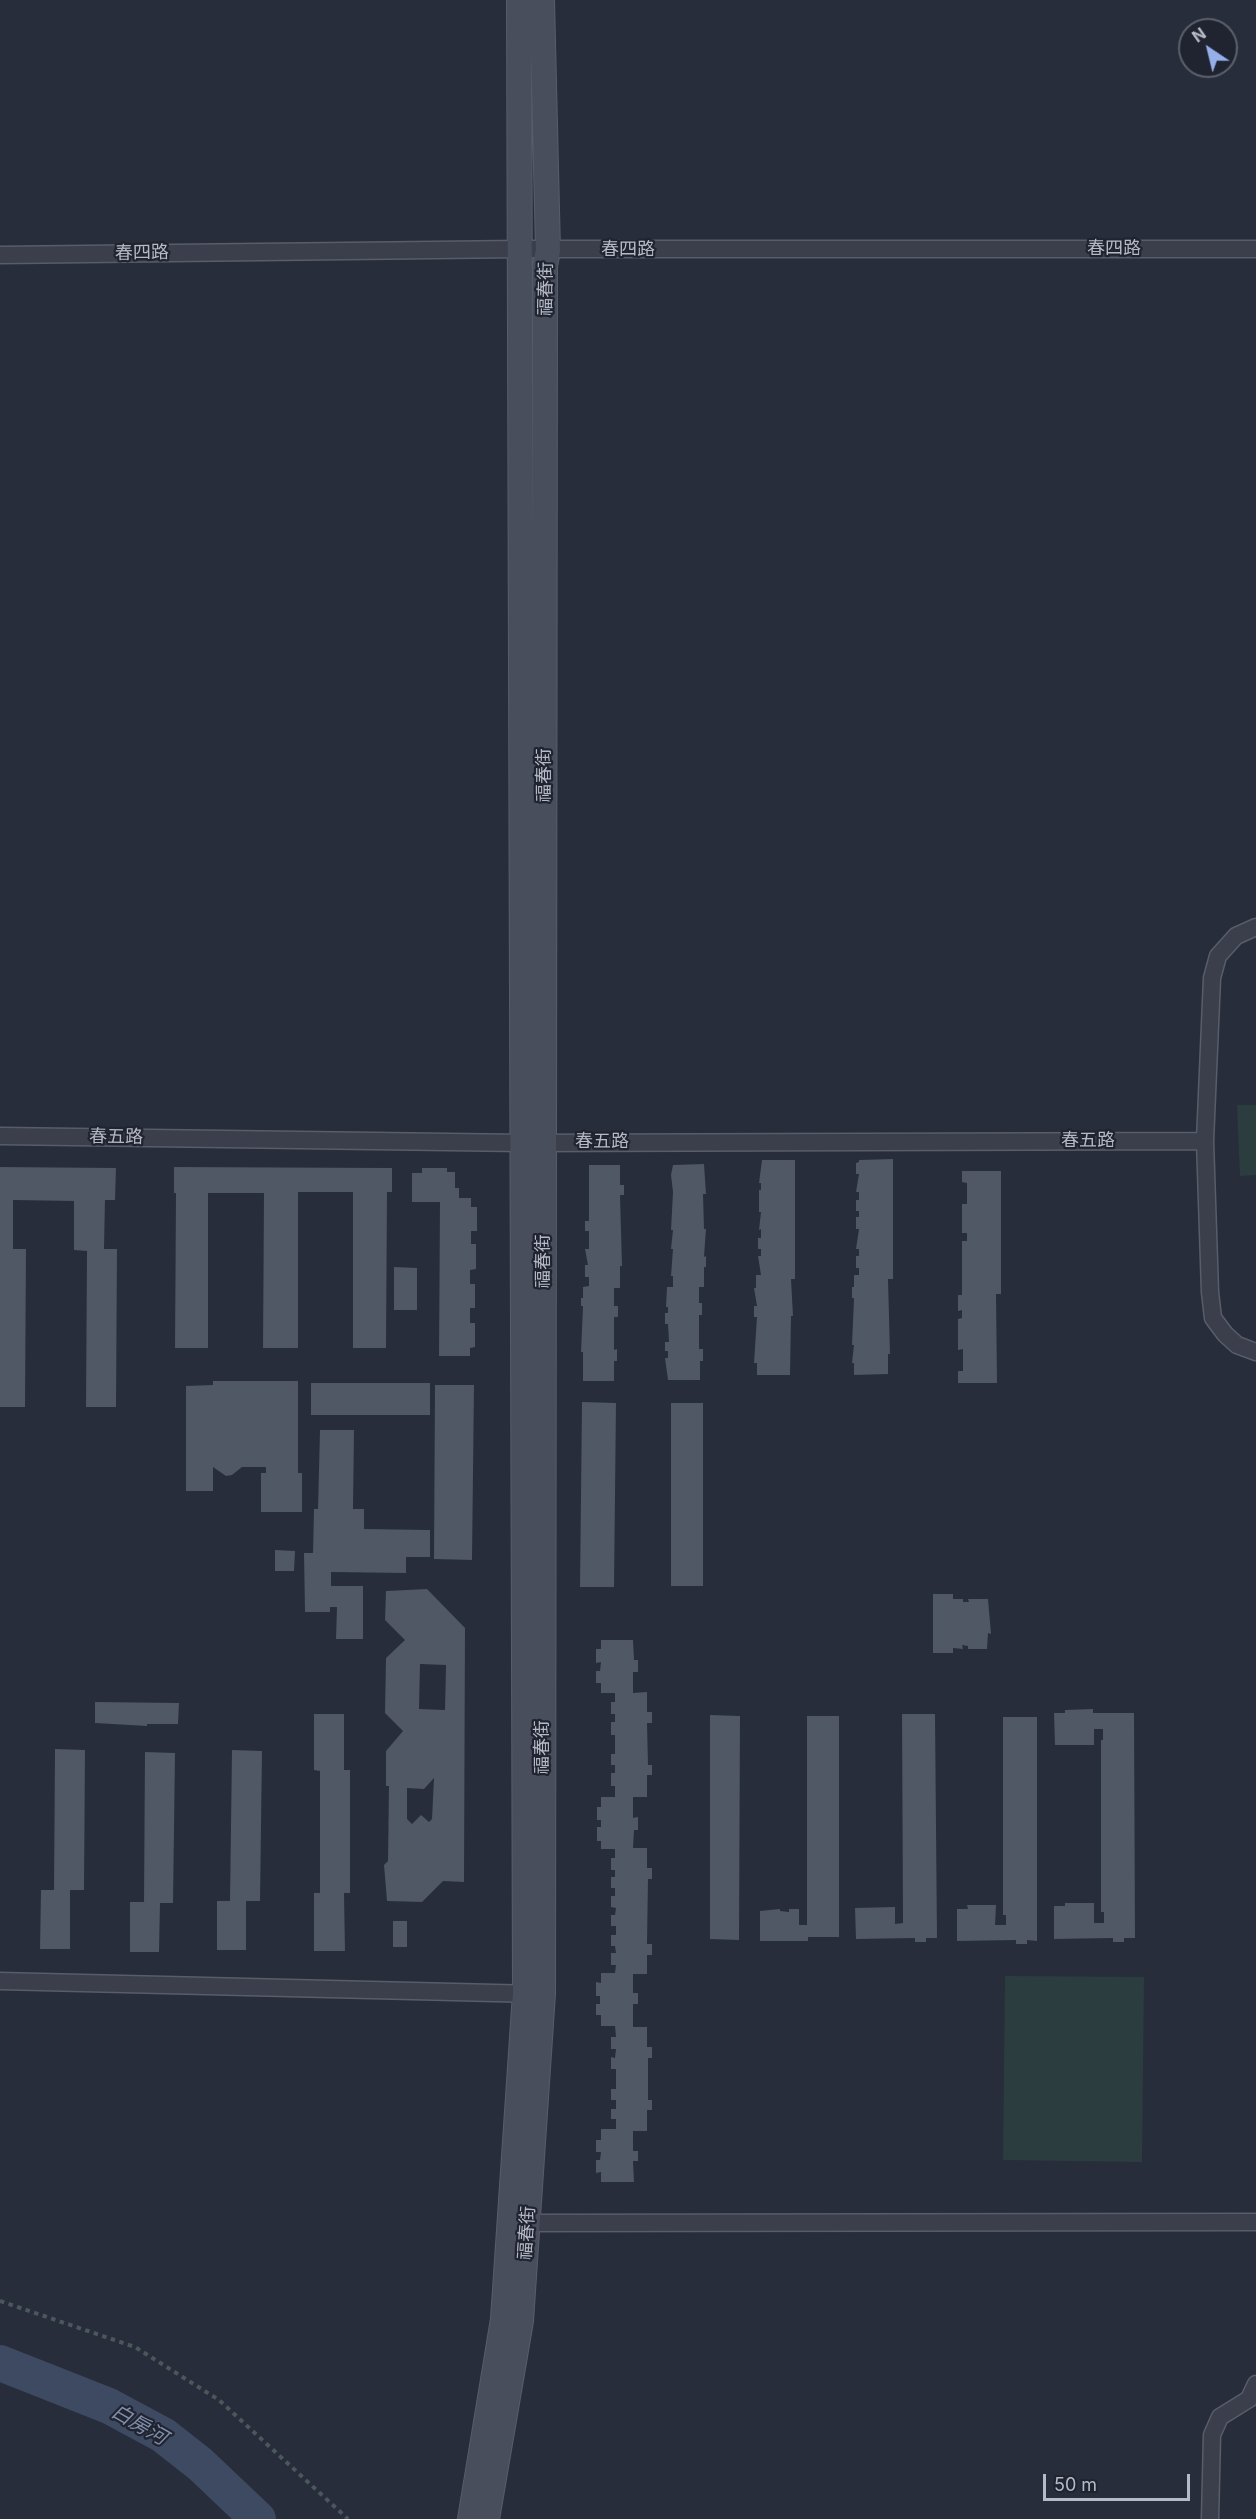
<!DOCTYPE html>
<html>
<head>
<meta charset="utf-8">
<style>
	body { margin:0 }
	#map { position:relative; width:1256px; height:2519px; overflow:hidden; background:#272d3a; font-family:Inter,sans-serif }
	canvas { display:block }
	.north { position:absolute; left:1178px; top:18px; width:60px; height:60px; box-sizing:border-box; background:#1f2430; border:2px solid #5b606c; border-radius:50%; rotate:325deg; font-size:16px; font-weight:700; line-height:24px; text-align:center; color:#b6bac6 }
	.north::after { content:''; display:block; margin:auto; width:21px; height:27px; background:#96afeb; clip-path:polygon(50% 0,100% 100%,50% 72%,0 100%) }
	.scale { position:absolute; left:1043px; top:2474px; width:147px; height:27px; box-sizing:border-box; border:3px solid #b6bac6; border-top:0; padding-left:8px; font-size:18px; line-height:21px; white-space:nowrap; color:#b6bac6; -webkit-text-stroke:4px #1f2430; paint-order:stroke }
</style>
</head>
<body>
<div id="map">
<canvas width="1256" height="2519"></canvas>
<div class="north">N</div>
<div class="scale">50 m</div>
</div>
<script>
const ctx = document.querySelector('canvas').getContext('2d');
ctx.lineJoin = 'round';
function paint(path, color) { ctx.fillStyle = color; ctx.fill(path, 'evenodd'); }
const toPath = rows => new Path2D(rows.map(r => 'M' + r).join(''));
function stroke(path, color, width, dash) { ctx.strokeStyle = color; ctx.lineWidth = width; ctx.lineCap = dash ? 'butt' : 'round'; ctx.setLineDash(dash || []); ctx.stroke(path); }
function drawText(font, color, halo, rows, align = 'center') {
  ctx.font = font + ' Inter,"Noto Sans KR",sans-serif'; ctx.lineWidth = 4.5; ctx.setLineDash([]); ctx.textBaseline = 'middle'; ctx.strokeStyle = halo; ctx.fillStyle = color; for (const [text, x, y, turn = 0] of rows) {
    ctx.save(); ctx.translate(x, y); ctx.rotate((+turn || 0) * Math.PI / 180); ctx.textAlign = isNaN(turn) ? turn : align; if (halo) ctx.strokeText(text, 0, 0); ctx.fillText(text, 0, 0); ctx.restore();
  }
}
paint(toPath([
	[1237,1105,1256,1105,1256,1175,1240,1176],
	[1005,1976,1144,1977,1142,2162,1003,2160]
]), '#2c3d3f');
stroke(toPath([
	[0,2363,109,2406,163,2435,200,2464,258,2519]
]), '#3e4a61', 36);
paint(toPath([
	[893,1159,893,1279,888,1279,890,1354,888,1354,888,1374,854,1375,854,1363,852,1363,854,1345,852,1345,854,1298,852,1298,852,1287,854,1287,854,1275,859,1275,859,1268,856,1268,856,1256,859,1256,859,1249,856,1249,859,1229,856,1229,856,1217,859,1217,859,1211,856,1211,856,1200,859,1200,859,1192,856,1192,859,1174,856,1174,856,1163,859,1162,859,1160],
	[762,1160,795,1160,795,1279,791,1279,793,1316,791,1316,790,1375,757,1375,757,1363,754,1363,757,1317,754,1317,754,1306,757,1306,754,1288,756,1288,756,1275,761,1275,758,1256,761,1256,761,1249,758,1249,758,1238,761,1238,761,1229,759,1230,761,1212,759,1212,759,1190,761,1190,761,1183,759,1183],
	[704,1164,706,1194,703,1194,704,1229,706,1229,704,1257,706,1256,706,1267,704,1267,704,1287,699,1287,699,1303,702,1303,702,1315,699,1315,699,1349,703,1349,703,1361,700,1361,700,1380,668,1380,665,1358,668,1358,668,1351,665,1351,665,1342,669,1342,668,1324,665,1324,665,1313,668,1313,668,1307,666,1307,667,1287,673,1287,673,1276,671,1276,673,1249,671,1249,673,1230,671,1230,673,1192,671,1175,673,1165],
	[589,1165,620,1165,620,1185,624,1185,624,1195,620,1195,622,1266,620,1266,620,1288,614,1288,614,1306,618,1306,618,1317,614,1317,614,1350,617,1349,617,1361,614,1361,614,1381,583,1381,583,1352,581,1352,583,1306,581,1306,581,1298,583,1298,583,1287,589,1286,589,1277,585,1277,585,1265,588,1265,585,1249,589,1249,589,1231,585,1231,585,1221,589,1221],
	[0,1167,116,1168,115,1200,105,1200,104,1249,117,1249,116,1407,86,1407,87,1251,74,1250,74,1201,13,1200,13,1249,26,1249,25,1407,0,1407],
	[174,1167,392,1168,392,1192,387,1192,386,1348,353,1348,353,1192,298,1192,298,1348,263,1348,264,1193,208,1193,208,1348,175,1348,176,1193,174,1193],
	[422,1168,447,1168,447,1172,455,1172,455,1188,459,1188,459,1198,471,1198,471,1207,477,1207,477,1231,471,1231,471,1244,476,1244,476,1269,470,1270,470,1284,475,1284,475,1308,470,1308,470,1323,475,1323,475,1347,470,1348,470,1356,439,1356,440,1202,412,1202,412,1173,422,1173],
	[962,1171,1001,1171,1001,1294,996,1294,997,1383,958,1383,958,1371,963,1371,963,1349,958,1350,958,1319,962,1318,962,1310,958,1311,958,1295,962,1295,962,1241,967,1241,967,1233,962,1233,962,1204,967,1204,967,1183,962,1182],
	[394,1267,417,1268,417,1310,394,1310],
	[213,1381,298,1381,298,1473,302,1473,302,1512,261,1512,261,1473,266,1473,266,1467,242,1467,232,1475,226,1476,213,1467,213,1491,186,1491,186,1386,213,1385],
	[311,1383,430,1383,430,1415,311,1415],
	[435,1385,474,1385,472,1560,434,1559],
	[582,1402,616,1403,614,1587,580,1587],
	[671,1403,703,1403,703,1586,671,1586],
	[320,1430,354,1430,353,1509,364,1509,364,1529,430,1530,430,1557,406,1557,406,1573,331,1572,331,1586,363,1586,363,1639,336,1639,337,1607,330,1607,330,1612,305,1612,304,1553,313,1553,314,1509,318,1509],
	[275,1550,295,1551,294,1571,275,1571],
	[427,1589,465,1628,464,1882,443,1881,422,1902,387,1901,384,1865,388,1861,389,1786,386,1786,386,1751,403,1731,385,1713,386,1658,405,1640,385,1620,386,1591],
	[420,1664,446,1665,445,1710,419,1709],
	[434,1778,432,1819,429,1822,421,1815,412,1824,407,1819,407,1788,424,1789],
	[933,1594,953,1594,953,1599,963,1599,963,1602,969,1602,968,1599,988,1599,991,1634,988,1633,987,1649,968,1649,968,1646,962,1645,963,1649,953,1648,953,1653,933,1653],
	[601,1640,633,1640,634,1660,638,1660,638,1672,633,1672,633,1693,647,1692,647,1712,652,1712,652,1723,647,1723,648,1765,652,1765,652,1775,647,1775,647,1797,633,1797,633,1818,638,1817,638,1830,634,1830,633,1848,647,1848,647,1868,652,1868,652,1879,648,1879,647,1944,652,1944,652,1955,647,1955,647,1974,633,1974,633,1993,638,1993,638,2004,633,2004,633,2027,647,2027,647,2047,652,2047,652,2058,648,2058,648,2100,652,2100,652,2110,647,2110,647,2131,633,2131,633,2151,638,2151,638,2161,633,2161,634,2182,601,2182,601,2172,596,2173,596,2160,600,2160,601,2152,596,2152,596,2140,601,2140,601,2129,616,2129,616,2119,611,2119,611,2109,616,2109,616,2100,611,2100,611,2089,616,2089,616,2069,611,2069,611,2057,615,2058,616,2049,611,2049,611,2037,616,2037,615,2026,601,2026,601,2015,596,2015,596,2004,600,2004,600,1996,596,1996,596,1982,601,1983,601,1973,615,1973,616,1965,611,1965,611,1953,616,1953,615,1946,611,1946,611,1935,616,1935,616,1926,611,1926,611,1915,615,1915,616,1908,611,1907,611,1896,615,1896,615,1888,611,1888,611,1877,615,1877,615,1870,611,1870,611,1858,615,1858,615,1849,601,1849,601,1841,597,1841,597,1827,601,1827,601,1820,597,1820,597,1807,601,1807,601,1797,615,1797,615,1786,611,1786,611,1773,615,1773,615,1765,611,1765,611,1754,615,1754,615,1735,611,1735,611,1722,615,1722,615,1714,611,1714,611,1702,615,1702,615,1693,601,1693,601,1683,596,1683,596,1671,600,1671,601,1662,596,1663,596,1649,601,1649],
	[95,1702,179,1703,178,1724,147,1724,147,1726,95,1723],
	[1093,1709,1093,1713,1134,1713,1135,1938,1124,1938,1124,1942,1113,1942,1113,1938,1054,1939,1054,1906,1065,1906,1065,1903,1094,1903,1094,1923,1104,1923,1104,1912,1101,1912,1101,1740,1103,1740,1103,1729,1094,1729,1094,1745,1055,1745,1054,1713,1065,1713,1065,1710],
	[314,1714,344,1714,344,1770,350,1770,350,1893,344,1893,345,1951,314,1951,314,1893,320,1893,320,1771,314,1770],
	[902,1714,935,1714,937,1938,926,1938,926,1942,915,1942,915,1938,856,1939,855,1908,895,1907,895,1924,903,1923],
	[710,1715,740,1716,739,1940,710,1939],
	[807,1716,839,1716,839,1937,808,1937,808,1941,760,1941,760,1911,780,1909,780,1911,789,1912,789,1909,799,1909,799,1925,807,1925],
	[1003,1717,1037,1717,1037,1941,1027,1940,1027,1944,1016,1944,1016,1940,957,1941,957,1909,968,1909,967,1905,996,1905,995,1925,1006,1925,1006,1915,1003,1915],
	[55,1749,85,1750,84,1890,70,1890,70,1949,40,1949,41,1890,54,1890],
	[232,1750,262,1751,260,1901,246,1901,246,1950,217,1950,217,1901,230,1901],
	[145,1752,175,1753,173,1903,160,1903,159,1952,130,1952,130,1902,144,1902],
	[393,1921,407,1921,407,1947,393,1947]
]), '#505765');
const street = toPath([
	[0,255,520,249,1256,249],
	[1256,927,1236,936,1218,956,1212,978,1205,1141,1210,1292,1213,1318,1225,1334,1237,1345,1256,1352],
	[0,1136,523,1143,1205,1141],
	[0,1981,536,1994],
	[518,2223,1256,2222],
	[1210,2519,1212,2435,1220,2417,1249,2399,1256,2384]
]);
const secondary = toPath([
	[470,2519,503,2319,525,1993,519,0],
	[487,2519,521,2321,543,1994,545,266,548,250,542,0]
]);
stroke(street, '#585d69', 19);
stroke(secondary, '#585d69', 26);
stroke(toPath([
	[0,2301,135,2347,219,2400,348,2519]
]), '#4a585c', 4, [4.5, 4.5]);
stroke(street, '#3a3f4b', 16);
stroke(secondary, '#494e5d', 24);
drawText('18px', '#b6bac6', '#1f2430', [
	["春四路",1114,249],
	["春四路",628,250],
	["春四路",142,253,-1],
	["福春街",546,289,-89],
	["福春街",545,775,-90],
	["春五路",116,1137,1],
	["春五路",1088,1141],
	["春五路",602,1142],
	["福春街",544,1261,-90],
	["福春街",543,1747,-90],
	["福春街",527,2233,-86]
]);
drawText('italic 20px', '#818eaa', '#1f2430', [
	["白房河",139,2425,30]
]);
</script>
</body>
</html>
